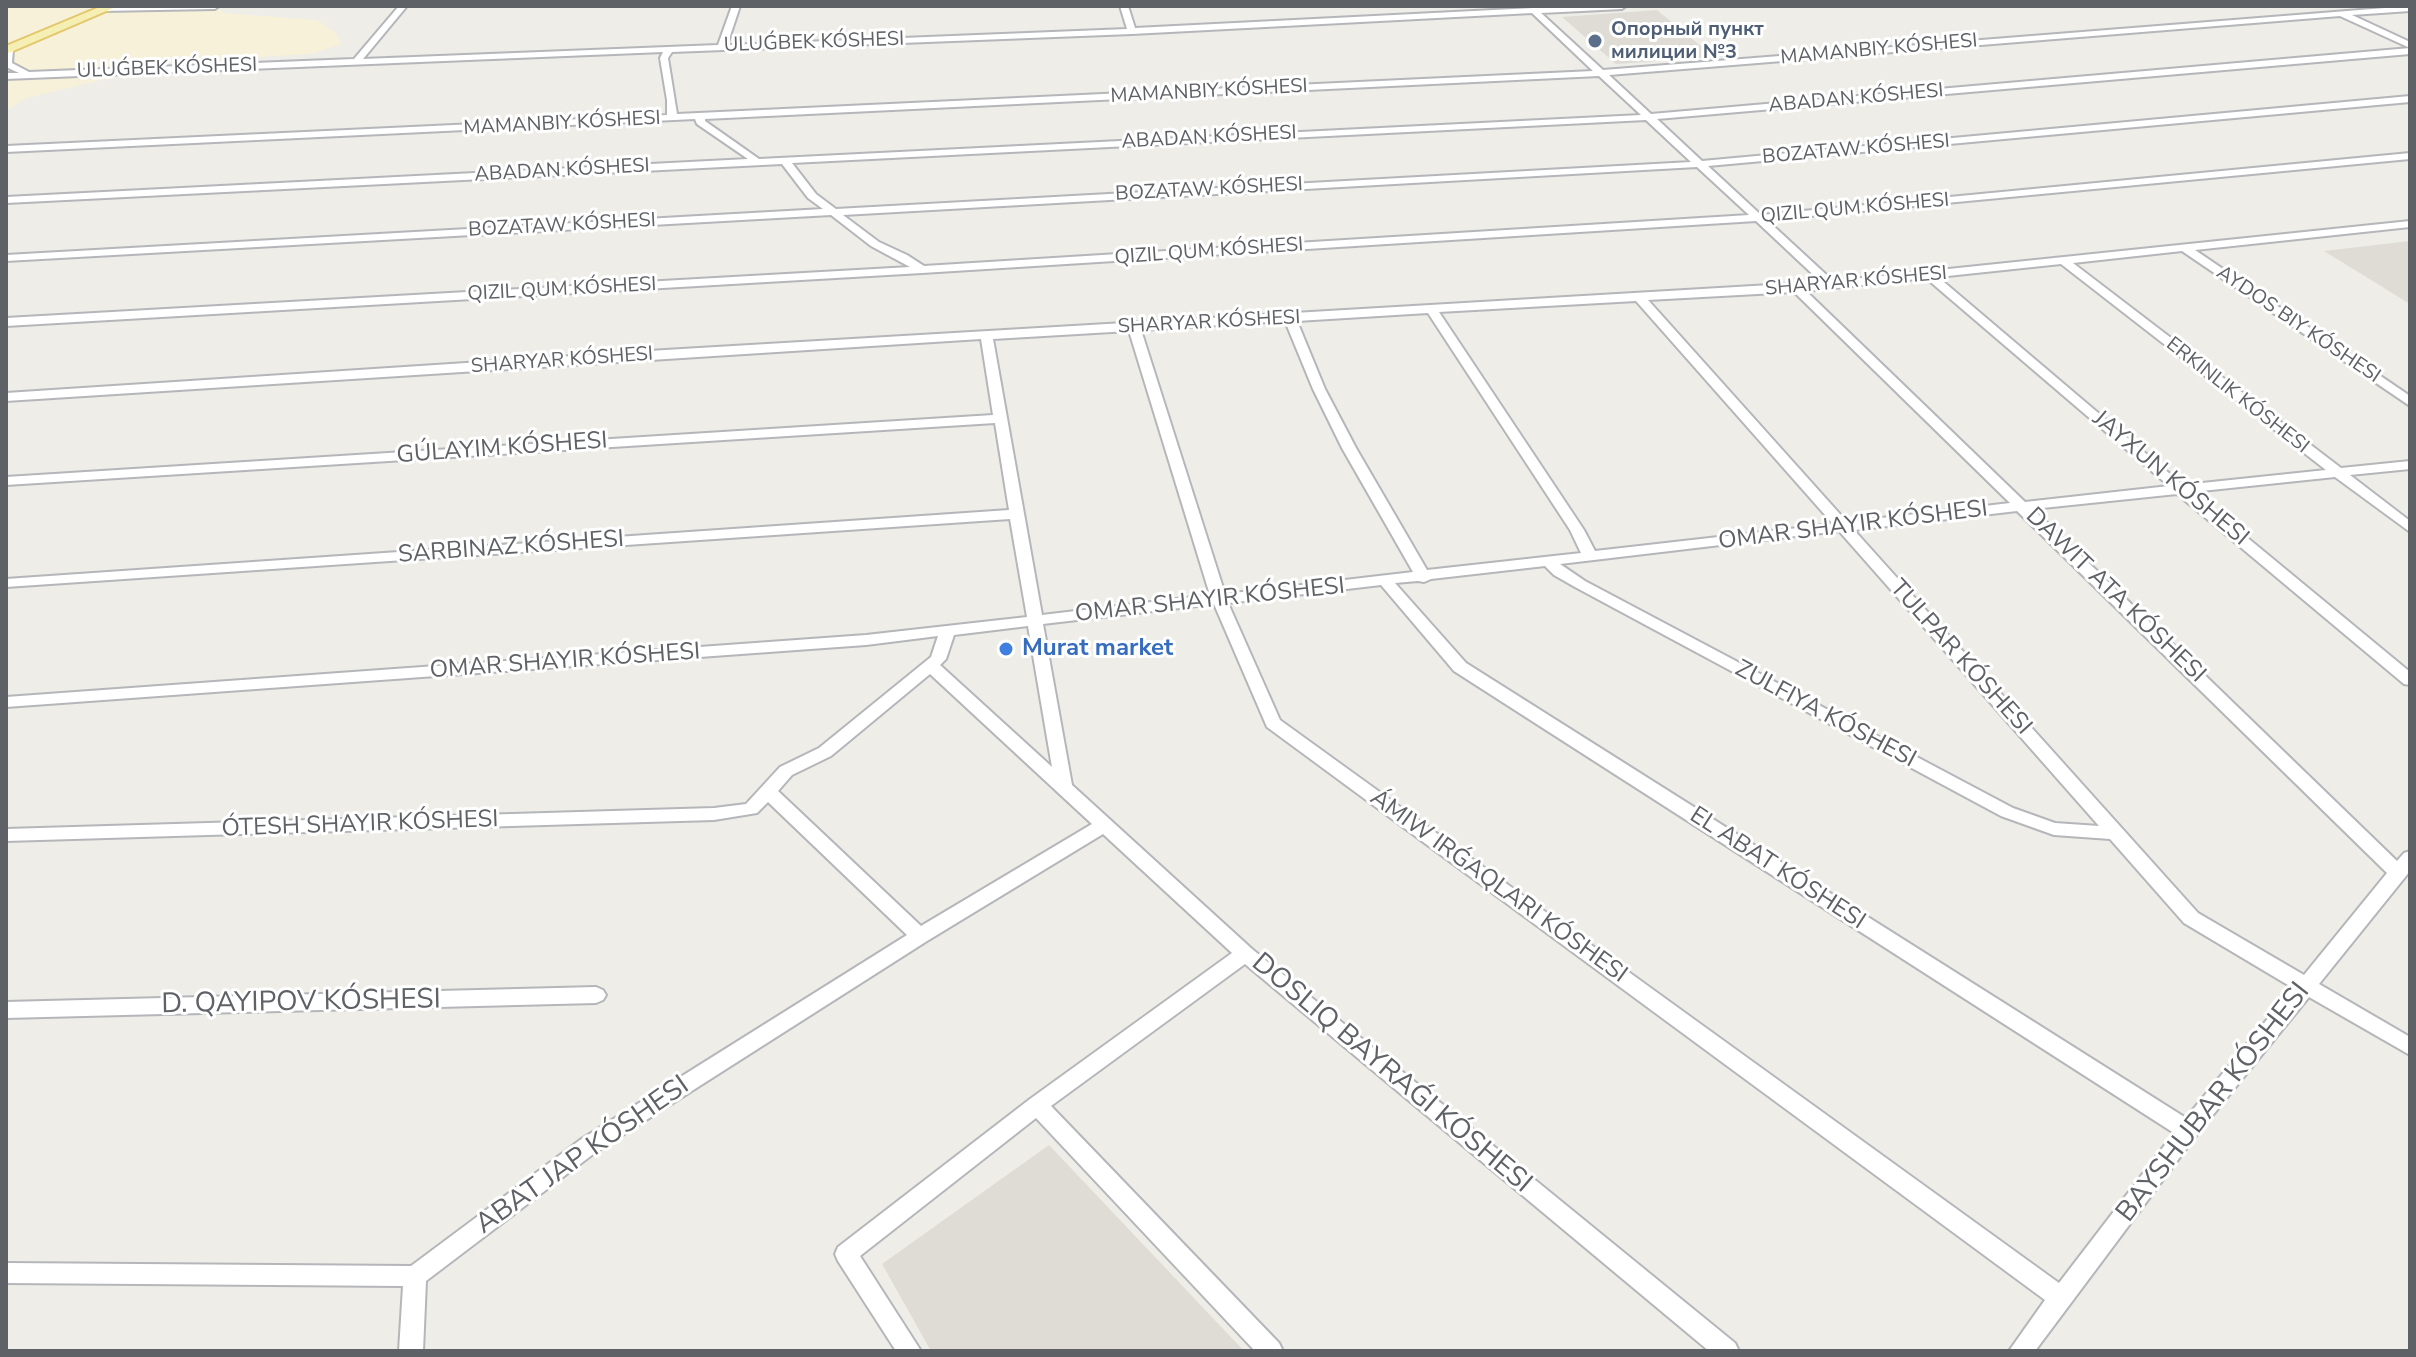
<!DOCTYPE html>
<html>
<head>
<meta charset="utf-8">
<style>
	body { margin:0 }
	#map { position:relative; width:2416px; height:1357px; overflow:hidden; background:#eeede7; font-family:"Nunito Sans",sans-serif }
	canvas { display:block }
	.frame { position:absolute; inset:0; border:8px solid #5e6165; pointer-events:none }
</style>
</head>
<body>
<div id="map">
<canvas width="2416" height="1357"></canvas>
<div class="frame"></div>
</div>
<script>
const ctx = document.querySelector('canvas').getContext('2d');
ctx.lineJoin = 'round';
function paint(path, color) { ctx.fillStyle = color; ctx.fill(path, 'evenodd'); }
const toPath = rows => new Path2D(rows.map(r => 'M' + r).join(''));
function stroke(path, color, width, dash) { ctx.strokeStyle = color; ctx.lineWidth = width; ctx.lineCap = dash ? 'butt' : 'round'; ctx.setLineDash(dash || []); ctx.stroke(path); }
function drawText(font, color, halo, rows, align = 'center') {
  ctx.font = font + ' "Nunito Sans",sans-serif'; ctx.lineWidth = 6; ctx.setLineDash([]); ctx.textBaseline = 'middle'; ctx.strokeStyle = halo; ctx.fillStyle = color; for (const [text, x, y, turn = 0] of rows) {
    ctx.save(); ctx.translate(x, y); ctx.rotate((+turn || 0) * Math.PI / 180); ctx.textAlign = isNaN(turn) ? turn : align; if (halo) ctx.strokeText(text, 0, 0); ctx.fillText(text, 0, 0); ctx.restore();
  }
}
paint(toPath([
	[1657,10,1714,57,1616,64,1562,17],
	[2410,241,2410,304,2324,251],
	[1049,1145,1244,1351,931,1351,882,1264]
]), '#dedcd5');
paint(toPath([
	[6,6,218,6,223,13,317,20,337,34,341,44,311,54,174,62,24,99,6,111]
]), '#f7f1da');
const minor = toPath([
	[104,6,219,6,215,9,101,11,100,9,104,6],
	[399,6,407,6,363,59,718,45,732,6,740,6,727,45,1127,29,1120,6,1128,6,1135,28,1573,6,1626,6,1622,9,1541,13,1603,70,2410,6,2410,11,2352,15,2410,42,2410,48,2340,16,1609,75,1651,114,2410,48,2410,54,1657,119,1702,161,2410,96,2410,102,1708,166,1761,215,2410,153,2410,159,1767,220,1833,281,2410,221,2410,227,2195,250,2410,396,2410,406,2182,251,2073,263,2341,468,2410,461,2410,469,2350,475,2410,521,2410,532,2335,477,2192,492,2410,672,2410,685,2404,684,2177,494,2033,509,2397,861,2404,853,2410,851,2410,871,2319,984,2410,1037,2410,1055,2309,997,2195,1137,2035,1351,2009,1351,2045,1300,1267,727,1214,604,1043,624,1072,785,1252,949,1735,1343,1739,1351,1709,1351,1245,964,1051,1106,1279,1343,1283,1351,1255,1351,1036,1118,860,1256,921,1351,896,1351,838,1261,835,1254,838,1247,1030,1099,1232,953,1103,834,927,941,596,1152,426,1281,423,1351,399,1351,403,1286,6,1283,6,1263,411,1266,580,1140,907,935,768,802,757,813,714,820,6,841,6,829,714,808,746,804,780,767,819,748,931,657,938,636,866,645,6,707,6,697,866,635,1027,617,1010,519,6,587,6,579,1009,510,995,423,6,485,6,477,993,415,981,339,6,401,6,393,665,350,1821,282,1756,221,922,273,6,326,6,318,910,267,871,246,831,215,6,261,6,255,823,209,808,198,782,164,6,203,6,197,748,159,697,124,695,119,6,152,6,146,667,115,667,100,660,58,663,52,6,79,6,73,19,73,6,67,6,47,9,46,13,49,12,63,29,72,354,59,399,6],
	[1532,13,1593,71,677,114,668,58,672,52,1132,34,1532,13],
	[1599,76,1641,115,759,159,705,121,705,119,1599,76],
	[1646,120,1691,162,836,209,816,194,792,163,1646,120],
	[1697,167,1749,215,924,266,907,255,879,242,843,215,1697,167],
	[2061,264,2326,470,2183,485,1938,277,2061,264],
	[1926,278,1927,279,2169,486,2025,502,1806,291,1926,278],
	[1794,292,2010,503,1847,522,1648,300,1794,292],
	[1636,301,1833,524,1595,551,1584,530,1439,312,1636,301],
	[1428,313,1570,530,1581,553,1427,570,1356,448,1325,389,1297,321,1428,313],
	[1285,321,1313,389,1342,448,1413,572,1225,594,1141,330,1285,321],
	[1129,331,1210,595,1042,615,993,339,1129,331],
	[2017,511,2387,873,2304,975,2198,913,1854,530,2017,511],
	[1839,531,2099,826,2055,823,2013,808,1585,581,1560,564,1839,531],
	[1545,566,1554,575,1575,587,2001,816,2054,835,2110,839,2184,923,2293,988,2186,1118,1466,663,1395,583,1418,581,1424,582,1431,579,1545,566],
	[1381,585,1454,671,2174,1133,2059,1283,1280,720,1228,603,1381,585],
	[1028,626,1052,767,940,665,946,659,954,635,1028,626],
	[930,674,1092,824,921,926,778,791,792,775,831,756,930,674],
	[596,987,603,990,606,995,603,1000,596,1003,6,1018,6,1002,596,987]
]);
const major = toPath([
	[102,6,118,6,6,54,6,46,102,6]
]);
stroke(minor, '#b4b6ba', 4);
stroke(major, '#e2c76d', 4);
paint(minor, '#fff');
paint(major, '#f6efb4');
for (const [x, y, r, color] of [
	[1595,41,8,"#5c6f8a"],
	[1006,649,8,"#3f7fe0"]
]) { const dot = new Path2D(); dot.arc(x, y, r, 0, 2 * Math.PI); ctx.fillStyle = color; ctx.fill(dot); stroke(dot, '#fff', 3); }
drawText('bold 20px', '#4e5e75', '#fff', [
	["Опорный пункт",1611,30],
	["милиции №3",1611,53]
], 'left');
drawText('20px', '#5e6165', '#fff', [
	["ULUǴBEK KÓSHESI",814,43,-2],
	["MAMANBIY KÓSHESI",1879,50,-5],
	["ULUǴBEK KÓSHESI",167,69,-2],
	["MAMANBIY KÓSHESI",1209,92,-3],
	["ABADAN KÓSHESI",1856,99,-5],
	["MAMANBIY KÓSHESI",562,124,-3],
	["ABADAN KÓSHESI",1209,138,-3],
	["BOZATAW KÓSHESI",1856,150,-5],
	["ABADAN KÓSHESI",562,171,-3],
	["BOZATAW KÓSHESI",1209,190,-3],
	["QIZIL QUM KÓSHESI",1855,209,-5],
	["BOZATAW KÓSHESI",562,226,-3],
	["QIZIL QUM KÓSHESI",1209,252,-4],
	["SHARYAR KÓSHESI",1856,282,-5],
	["QIZIL QUM KÓSHESI",562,290,-3],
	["SHARYAR KÓSHESI",1209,323,-3],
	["AYDOS BIY KÓSHESI",2298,325,34],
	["SHARYAR KÓSHESI",562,361,-4],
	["ERKINLIK KÓSHESI",2237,396,38]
]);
drawText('24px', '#5e6165', '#fff', [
	["GÚLAYIM KÓSHESI",502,449,-4],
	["JAYXUN KÓSHESI",2170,479,40],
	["OMAR SHAYIR KÓSHESI",1853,526,-7],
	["SARBINAZ KÓSHESI",511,548,-4],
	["DAWIT ATA KÓSHESI",2115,596,44],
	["OMAR SHAYIR KÓSHESI",1210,601,-6],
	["TULPAR KÓSHESI",1960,658,48],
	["OMAR SHAYIR KÓSHESI",565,662,-4],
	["ZULFIYA KÓSHESI",1825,715,28],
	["ÓTESH SHAYIR KÓSHESI",360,825,-2],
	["EL ABAT KÓSHESI",1777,869,33],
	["ÁMIW IRǴAQLARI KÓSHESI",1498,887,36]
]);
drawText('bold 24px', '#366cbe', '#fff', [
	["Murat market",1022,649]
], 'left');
drawText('28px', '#5e6165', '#fff', [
	["D. QAYIPOV KÓSHESI",301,1003,-1],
	["DOSLIQ BAYRAǴI KÓSHESI",1391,1074,40],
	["BAYSHUBAR KÓSHESI",2214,1103,-52],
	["ABAT JAP KÓSHESI",583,1156,-35]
]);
</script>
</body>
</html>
